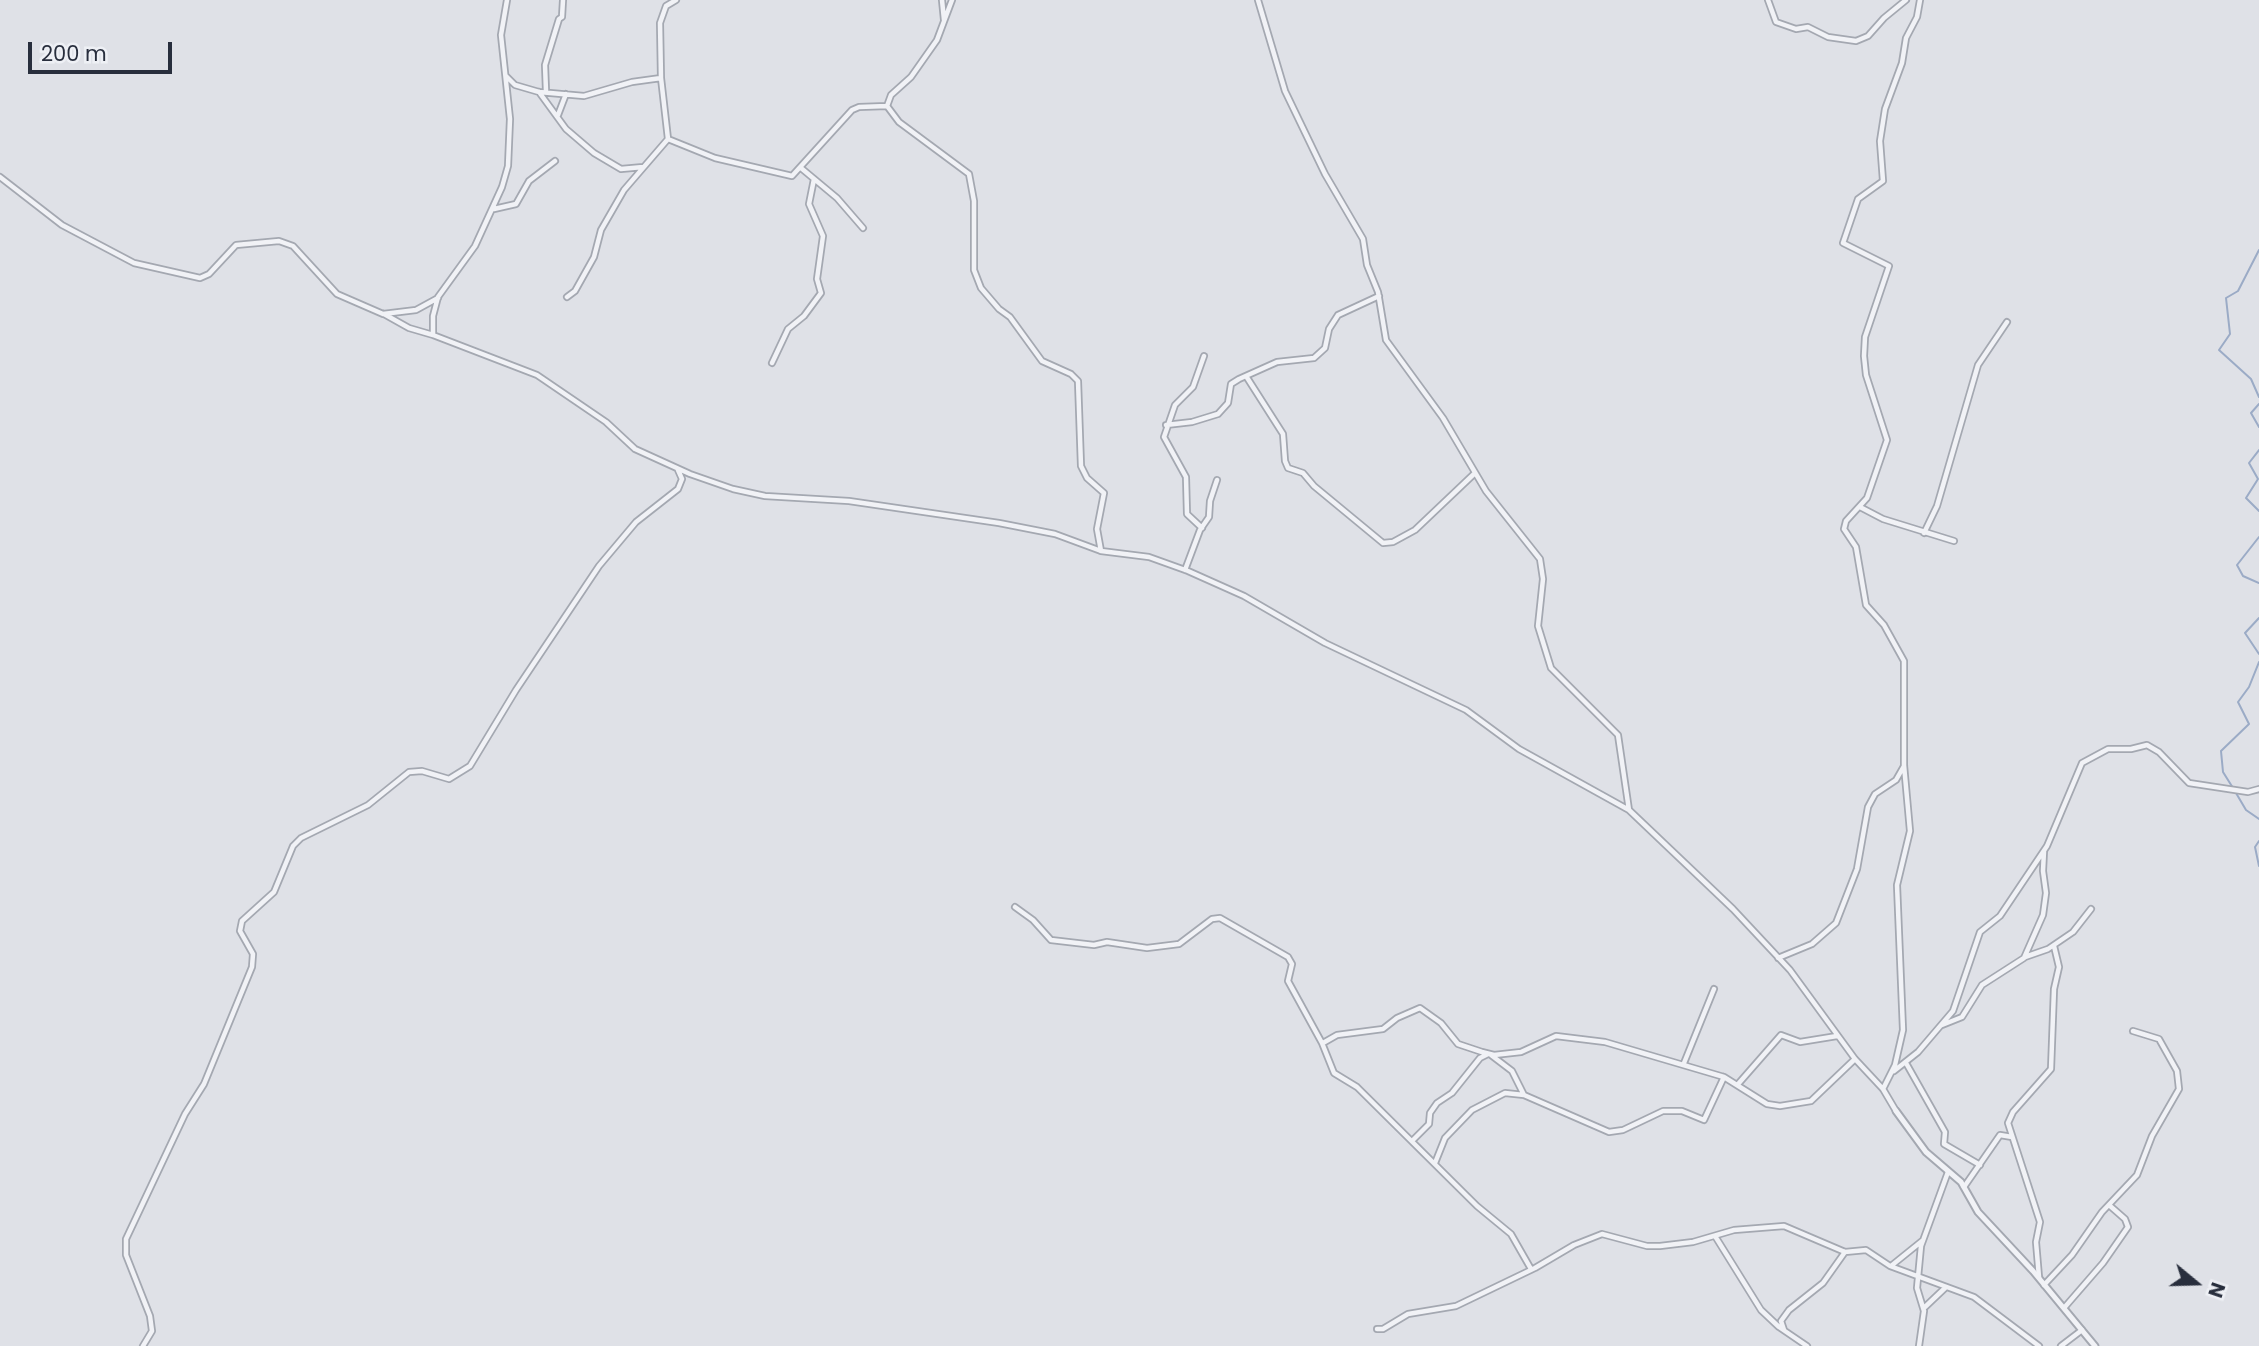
<!DOCTYPE html>
<html>
<head>
<meta charset="utf-8">
<style>
	body { margin:0 }
	#map { position:relative; width:2259px; height:1346px; overflow:hidden; background:#dfe1e7; font-family:Poppins,sans-serif }
	canvas { display:block }
	.north { position:absolute; left:2161px; top:1248px; width:70px; height:70px; -webkit-text-stroke:5px #eef0f5; paint-order:stroke; rotate:109deg; font-size:19px; font-weight:700; line-height:28px; text-align:center; color:#282e3d }
	.north::after { content:''; display:block; margin:auto; width:24px; height:32px; background:#282e3d; clip-path:polygon(50% 0,100% 100%,50% 72%,0 100%) }
	.scale { position:absolute; left:28px; top:42px; width:144px; height:32px; box-sizing:border-box; border:4px solid #282e3d; border-top:0; padding-left:9px; font-size:21px; line-height:24px; white-space:nowrap; color:#282e3d; -webkit-text-stroke:5px #eef0f5; paint-order:stroke }
</style>
</head>
<body>
<div id="map">
<canvas width="2259" height="1346"></canvas>
<div class="north">N</div>
<div class="scale">200 m</div>
</div>
<script>
const ctx = document.querySelector('canvas').getContext('2d');
ctx.lineJoin = 'round';
const toPath = rows => new Path2D(rows.map(r => 'M' + r).join(''));
function stroke(path, color, width, dash) { ctx.strokeStyle = color; ctx.lineWidth = width; ctx.lineCap = dash ? 'butt' : 'round'; ctx.setLineDash(dash || []); ctx.stroke(path); }
stroke(toPath([
	[2259,250,2238,291,2226,298,2230,334,2219,350,2251,379,2259,397],
	[2259,404,2251,413,2259,427],
	[2259,450,2249,463,2258,479,2246,498,2259,511],
	[2259,537,2237,565,2243,576,2259,583],
	[2259,618,2245,633,2259,654],
	[2233,788,2223,772,2221,751,2249,724,2238,702,2249,687,2259,662],
	[2236,793,2246,810,2259,819],
	[2259,841,2255,847,2259,866]
]), '#9babc6', 2);
const minor = toPath([
	[507,0,501,35,510,119,508,166,502,187,475,246,438,297,433,316,433,335,537,375,606,422,635,449,690,474,733,489,765,496,849,501,999,523,1055,534,1101,551,1149,557,1188,571,1244,596,1325,643,1466,710,1519,749,1629,810],
	[942,0,944,20],
	[952,0,937,40,911,77,891,95,887,106,899,122,969,174,974,201,974,270,981,288,999,309,1010,317,1042,361,1071,374,1078,381,1081,466,1087,478,1104,493,1097,529,1101,551],
	[1258,0,1285,91,1325,174,1363,239,1367,265,1378,292,1386,340,1443,418,1486,491,1540,559,1543,579,1538,626,1551,668,1618,735,1629,810,1733,909,1790,970,1855,1059,1883,1089,1896,1111],
	[1768,0,1776,22,1796,29,1808,27,1828,37,1856,41,1868,36,1884,18,1906,0],
	[506,76,515,85,539,92,584,96,632,82,661,78],
	[546,91,545,65,559,19,562,17,563,0],
	[539,92,566,129,594,153,621,169,643,167],
	[558,115,566,94],
	[668,139,715,158,792,176,852,110,859,107,887,106],
	[801,168,837,198,863,228],
	[0,177,62,225,134,263,200,278,209,274,236,245,279,241,293,246,337,294,383,314,416,310,438,298],
	[494,209,516,204,529,181,555,161],
	[567,297,575,291,594,257,601,230,624,190,668,139,661,78,660,23,666,6,676,0],
	[384,314,409,328,433,335],
	[772,363,788,329,804,316,821,293,817,279,823,236,809,204,814,179],
	[1246,376,1283,434,1285,461,1288,468,1303,473,1314,486,1383,543,1393,542,1415,530,1475,473],
	[1166,425,1192,422,1218,414,1228,403,1231,384,1239,379,1277,362,1314,358,1325,348,1329,329,1338,315,1379,296],
	[1860,507,1883,519,1954,541],
	[1202,528,1187,514,1186,477,1164,437,1175,405,1193,387,1204,356],
	[1924,533,1937,506,1978,365,2007,322],
	[1185,570,1200,530,1209,517,1210,501,1217,480],
	[1015,907,1033,920,1051,940,1094,945,1107,942,1147,948,1179,944,1212,919,1220,918,1288,957,1292,964,1288,981,1322,1043,1334,1073,1357,1087,1477,1206,1511,1234,1531,1269],
	[2025,957,2048,949,2073,932,2091,909],
	[1778,958,1812,944,1836,923,1857,869,1868,807,1875,794,1896,780,1904,766],
	[1942,1025,1962,1017,1982,985,2024,958,2043,915,2046,893,2043,871,2044,851],
	[1323,1043,1337,1035,1383,1029,1397,1018,1420,1008,1441,1023,1458,1044,1482,1052,1494,1055,1521,1052,1556,1036,1605,1042,1724,1077,1767,1104,1780,1106,1811,1101,1855,1059],
	[1491,1055,1512,1071,1524,1095,1609,1132,1623,1130,1663,1111,1682,1111,1704,1120,1724,1077],
	[1684,1063,1714,989],
	[1906,1063,1945,1132,1944,1144,1980,1165],
	[1894,1071,1918,1052,1953,1011,1980,932,2000,916,2047,846,2082,763,2108,749,2131,749,2147,745,2159,752,2189,783,2248,792,2259,789],
	[1739,1083,1781,1035,1800,1042,1837,1036],
	[1883,1089,1895,1065,1903,1030,1897,885,1910,831,1904,765,1904,661,1884,625,1866,605,1856,547,1844,529,1846,521,1867,498,1887,440,1866,375,1864,356,1865,337,1889,266,1843,243,1858,199,1883,181,1880,141,1885,109,1902,63,1906,38,1917,17,1920,0],
	[1413,1140,1429,1124,1430,1113,1437,1103,1452,1093,1480,1058,1488,1054],
	[1435,1163,1445,1138,1472,1110,1505,1093,1524,1095],
	[1964,1187,2000,1135,2012,1137],
	[1715,1236,1761,1310,1779,1327,1807,1346],
	[1891,1266,1922,1241],
	[2039,1277,2036,1242,2040,1222,2008,1123,2013,1112,2051,1069,2054,989,2059,967,2054,946],
	[2044,1285,2072,1255,2102,1212,2137,1175,2152,1136,2179,1089,2177,1071,2159,1039,2133,1031],
	[1925,1307,1945,1288],
	[2064,1308,2103,1263,2128,1227,2125,1219,2109,1205],
	[1377,1329,1383,1329,1408,1314,1456,1306,1535,1268,1574,1245,1602,1234,1647,1246,1660,1246,1693,1242,1734,1230,1784,1226,1845,1252,1866,1250,1890,1266,1974,1297,2039,1346],
	[1784,1330,1781,1321,1789,1310,1823,1283,1845,1252],
	[143,1346,152,1331,150,1316,126,1255,126,1239,185,1114,204,1084,252,967,253,954,240,931,242,921,274,892,293,846,301,838,368,805,409,772,422,771,449,779,470,766,516,690,599,566,636,522,678,489,682,479,678,470],
	[1919,1346,1924,1311,1917,1288,1921,1246,1948,1172],
	[2061,1346,2082,1330]
]);
const tertiary = toPath([
	[1896,1111,1926,1152,1961,1182,1978,1212,2033,1271,2095,1346]
]);
stroke(minor, '#a4a8b1', 8);
stroke(tertiary, '#a4a8b1', 9);
stroke(minor, '#f1f2f6', 4.5);
stroke(tertiary, '#f1f2f6', 5);
</script>
</body>
</html>
